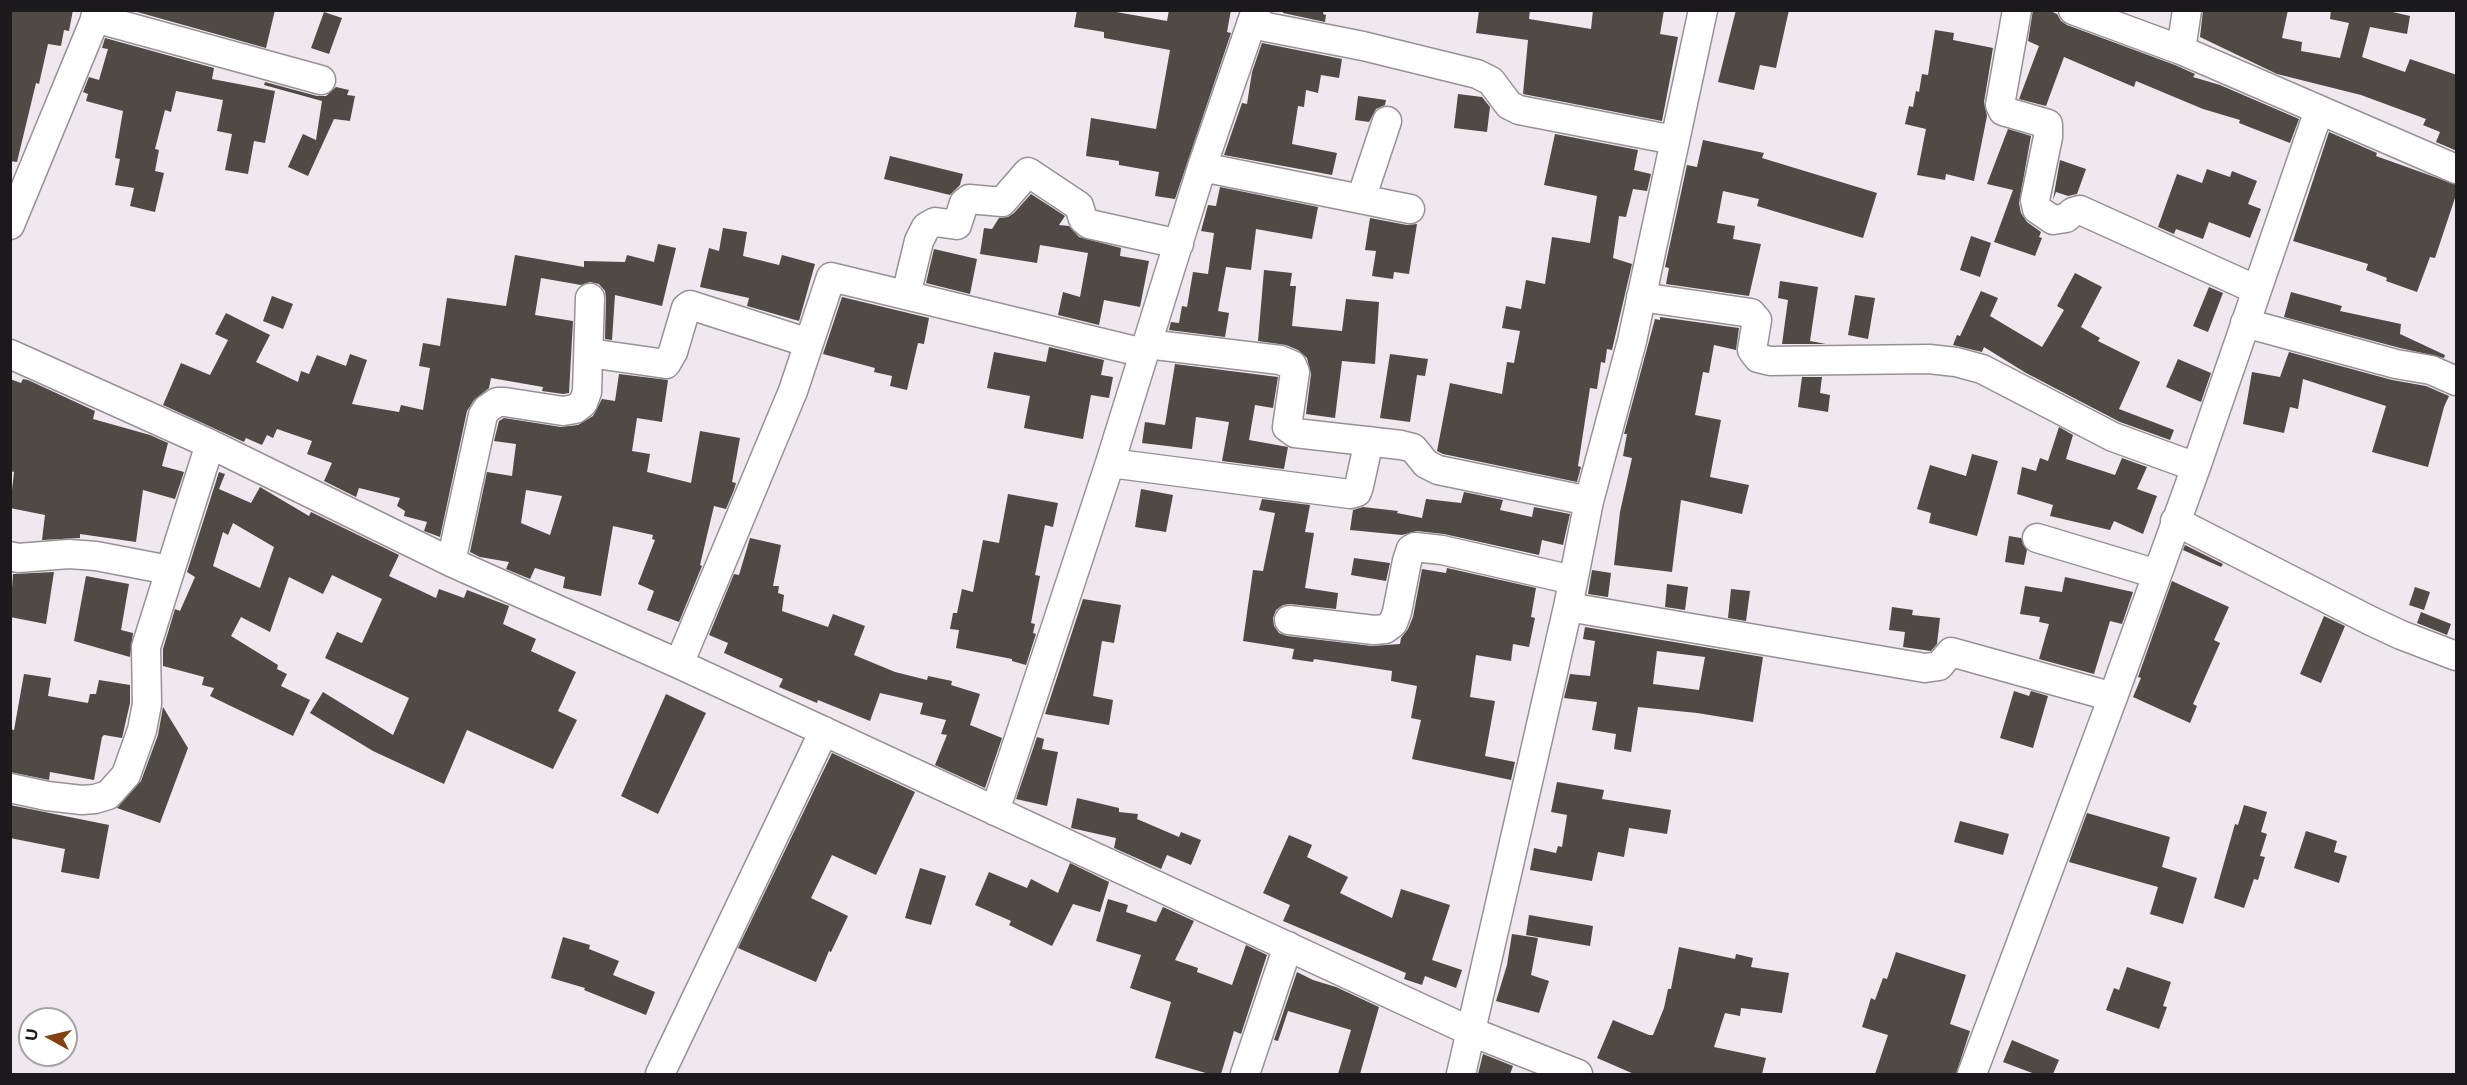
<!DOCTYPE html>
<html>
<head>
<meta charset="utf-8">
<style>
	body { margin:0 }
	#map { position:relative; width:2467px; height:1085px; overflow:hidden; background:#efe8ee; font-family:Montserrat,sans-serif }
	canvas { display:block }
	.frame { position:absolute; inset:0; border:12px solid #1b191b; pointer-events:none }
	.north { position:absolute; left:18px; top:1007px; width:60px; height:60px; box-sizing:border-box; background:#fff; border:2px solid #a4a3a4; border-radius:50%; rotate:278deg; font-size:16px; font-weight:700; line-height:24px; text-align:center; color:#1b191b }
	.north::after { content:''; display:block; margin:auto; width:21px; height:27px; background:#844210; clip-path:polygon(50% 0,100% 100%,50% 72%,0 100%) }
</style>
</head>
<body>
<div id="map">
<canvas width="2467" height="1085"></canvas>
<div class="frame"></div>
<div class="north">U</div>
</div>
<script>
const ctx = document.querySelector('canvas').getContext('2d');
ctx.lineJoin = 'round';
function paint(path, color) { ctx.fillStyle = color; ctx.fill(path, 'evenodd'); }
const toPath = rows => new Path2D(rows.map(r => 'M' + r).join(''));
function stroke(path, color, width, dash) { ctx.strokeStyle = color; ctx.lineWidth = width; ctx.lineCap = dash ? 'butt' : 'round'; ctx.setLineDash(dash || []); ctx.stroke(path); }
paint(toPath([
	[10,10,73,10,69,31,64,30,61,46,48,44,39,84,36,83,17,162,10,161],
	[130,10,275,10,266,48],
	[1077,10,1105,10,1167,21,1169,10,1231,10,1227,32,1231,33,1175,199,1155,196,1159,172,1119,165,1119,161,1086,156,1091,118,1156,129,1170,50,1104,38,1104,32,1074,27],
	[1283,10,1324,10,1323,14,1326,15,1325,22,1283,13],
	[1479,10,1530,10,1529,19,1591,29,1593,10,1664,10,1660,34,1678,37,1662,121,1523,94,1528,40,1476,33],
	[1736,10,1789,10,1776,68,1760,65,1754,90,1718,82],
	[2033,10,2048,10,2057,14,2061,21,2067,25,2175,65,2195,74,2193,77,2220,85,2299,119,2290,143,2239,123,2240,120,2203,109,2136,81,2134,87,2064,57,2046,106,2019,99,2039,46,2028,41],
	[2203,10,2288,10,2282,38,2302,42,2301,51,2340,58,2349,23,2330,19,2331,10,2384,10,2410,16,2407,34,2370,27,2362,57,2405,72,2410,59,2457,75,2457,151,2436,142,2440,132,2423,125,2426,119,2361,95,2277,74,2200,37],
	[324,12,342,18,329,54,311,48],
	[1935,30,1954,33,1953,40,1993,48,1984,102,1987,116,1974,181,1946,174,1945,180,1917,175,1926,129,1905,124,1909,106,1913,107,1916,91,1919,92,1922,74,1928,75],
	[105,38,214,68,212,79,275,91,265,143,254,141,248,174,225,170,232,134,217,131,223,100,176,91,171,112,165,110,155,149,159,150,155,171,164,173,155,212,130,206,134,188,115,185,120,159,115,158,123,111,86,101,88,94,83,92,89,77,99,80,108,49,102,48],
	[1262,43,1342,59,1339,78,1321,75,1318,93,1306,90,1304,107,1298,106,1292,144,1337,153,1332,175,1224,155,1242,103,1247,104,1252,72],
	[265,82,317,96,326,96,336,87,349,90,347,95,355,96,350,121,334,119,308,176,288,167,303,134,316,140,322,101,264,85],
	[1458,94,1482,97,1490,107,1487,132,1454,128],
	[1358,96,1386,100,1385,105,1376,109,1369,122,1355,120],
	[2008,129,2031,136,2019,203,2021,213,2027,222,2041,232,2039,237,2042,238,2035,256,1994,242,2013,190,1987,184],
	[2329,132,2377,153,2376,156,2457,185,2457,192,2435,258,2430,257,2417,292,2386,281,2387,278,2366,270,2368,264,2293,241],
	[1555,134,1638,150,1634,170,1651,174,1647,191,1633,189,1626,217,1619,216,1613,258,1632,264,1612,350,1607,349,1605,363,1601,362,1597,389,1590,388,1578,466,1581,467,1577,482,1443,454,1437,451,1450,383,1502,394,1507,362,1514,363,1520,331,1502,328,1506,306,1521,309,1526,280,1545,284,1552,237,1590,243,1597,196,1544,185],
	[1703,140,1764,153,1762,158,1877,193,1863,238,1757,206,1759,199,1723,191,1717,223,1735,226,1733,239,1761,244,1749,296,1666,284,1669,268,1665,267,1687,165,1697,167],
	[890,156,963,174,960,185,950,195,884,179],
	[2060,160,2086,169,2077,194,2068,196,2056,192,2053,200],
	[2207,169,2230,177,2232,171,2257,181,2248,204,2261,209,2250,238,2209,222,2203,239,2176,229,2174,234,2158,227,2177,174,2202,183],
	[1220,187,1318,207,1312,239,1256,229,1251,270,1226,267,1218,311,1229,313,1225,337,1169,330,1171,322,1179,323,1182,306,1187,307,1193,272,1208,274,1214,233,1201,231,1208,205,1216,206],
	[1031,194,1065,216,1059,225,1069,226,1079,237,1121,248,1120,256,1149,261,1140,307,1104,300,1099,325,1058,315,1063,292,1080,297,1088,253,1040,245,1037,263,980,254,984,228,992,229,999,218,1008,217,1014,213],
	[1370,218,1407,225,1417,224,1409,274,1394,272,1393,279,1372,276,1376,251,1365,250],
	[723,228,747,232,743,256,779,265,782,255,815,264,799,321,747,306,749,298,700,287,709,248,719,251],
	[1971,236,1991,243,1980,277,1960,270],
	[658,244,676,248,662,306,615,295,612,340,605,339,606,298,605,291,599,284,590,282,581,285,541,278,535,315,573,321,569,393,563,394,542,391,543,387,491,378,489,388,474,400,467,411,440,537,424,531,427,522,404,516,405,511,397,506,400,498,359,488,356,497,324,481,332,463,307,454,312,441,277,429,273,438,267,435,262,445,246,438,244,442,163,405,181,363,210,375,228,340,215,334,226,313,270,335,256,362,298,382,301,371,309,374,317,355,346,366,350,354,367,360,352,404,399,412,401,405,423,410,430,368,419,366,423,343,440,346,447,298,506,306,515,255,584,267,584,261,625,262,627,255,654,262],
	[934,249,977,259,970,294,926,283],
	[1264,270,1292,273,1290,286,1296,286,1292,326,1342,331,1346,299,1379,302,1375,364,1342,361,1335,418,1306,414,1311,374,1307,358,1298,350,1286,345,1258,341],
	[2075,273,2102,287,2081,327,2100,338,2098,341,2140,362,2119,409,2174,430,2170,440,2120,422,2026,373,1984,347,1982,352,1953,345,1957,335,1960,336,1981,291,1998,298,1990,316,2042,347,2064,310,2057,306],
	[1780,281,1818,287,1810,341,1826,344,1782,344,1788,300,1778,298],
	[2209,287,2223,293,2208,332,2193,326],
	[2291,292,2342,306,2340,311,2401,324,2400,334,2445,355,2444,358,2400,348,2284,317],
	[1855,295,1875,298,1868,339,1848,335],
	[272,296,293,304,283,329,263,321],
	[842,297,929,318,924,344,918,343,907,390,890,386,892,376,874,372,875,368,823,354],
	[1660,317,1739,328,1736,350,1714,345,1709,373,1703,372,1695,415,1721,420,1710,477,1749,485,1742,514,1681,500,1672,572,1614,565,1620,512,1632,458,1623,456,1627,434,1624,434,1655,319,1660,320],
	[1049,347,1104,360,1101,375,1113,377,1109,398,1091,395,1083,439,1024,428,1030,396,987,388,994,352,1046,362],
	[2289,352,2392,380,2426,386,2449,396,2444,407,2428,467,2372,452,2386,406,2303,379,2298,409,2290,407,2284,433,2243,424,2252,372,2280,377],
	[1390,354,1428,359,1425,376,1417,375,1410,422,1380,418],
	[2178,359,2211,373,2201,402,2166,387],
	[1175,364,1278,377,1273,408,1255,405,1249,440,1288,447,1284,469,1222,461,1229,422,1196,417,1192,449,1142,443,1145,422,1165,425],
	[619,374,668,380,662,422,637,418,632,451,650,454,647,472,691,483,700,431,740,438,732,482,736,483,734,490,726,509,714,506,700,565,702,566,679,622,647,610,654,591,638,584,655,540,652,539,653,535,613,526,601,596,563,588,565,577,535,568,530,579,506,569,509,562,480,557,470,552,487,472,512,476,516,444,494,441,499,421,504,418,561,427,578,425,593,416,602,399,615,401],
	[526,490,562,496,550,535,521,523],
	[1802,377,1822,377,1820,393,1830,395,1828,412,1798,407],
	[10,379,21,383,23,379,28,380,95,411,93,419,150,435,168,443,162,466,184,472,175,499,143,490,136,542,80,534,80,538,42,540,45,515,10,508,14,472,10,471],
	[2059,427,2073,435,2066,459,2115,475,2122,458,2147,467,2137,489,2157,496,2143,534,2114,521,2110,530,2050,516,2053,505,2017,494,2022,467,2036,471,2040,458,2048,461],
	[1972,454,1998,461,1977,536,1929,523,1931,513,1917,509,1930,465,1966,476],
	[219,472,225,474,219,489,251,503,260,487,309,516,311,512,399,555,389,576,436,598,439,589,464,598,467,590,509,606,503,624,536,639,531,651,576,672,558,711,577,720,553,769,467,730,444,784,373,751,310,713,323,692,393,735,409,698,325,658,337,632,362,643,382,599,332,575,323,594,289,577,270,632,241,617,231,636,278,665,277,669,287,674,281,686,310,700,293,736,210,696,214,688,202,685,204,677,163,666,163,649,175,609,180,611,195,577,187,572],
	[233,523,274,547,260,588,213,566,223,532,228,535],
	[1141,489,1173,495,1166,532,1135,527],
	[1464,492,1503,500,1500,510,1532,517,1534,507,1570,514,1563,545,1542,540,1539,555,1444,534,1417,531,1402,535,1350,530,1353,510,1363,507,1398,511,1397,513,1422,518,1426,499,1461,503],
	[1008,494,1058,503,1053,527,1045,525,1035,575,1040,576,1031,623,1035,624,1033,633,1036,634,1026,665,1012,661,1012,659,956,648,959,630,950,629,953,613,957,613,962,589,973,592,983,540,999,543],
	[1262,499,1310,505,1305,532,1314,533,1305,588,1338,593,1336,609,1290,604,1283,605,1276,610,1273,618,1274,626,1279,633,1287,636,1372,646,1400,644,1401,638,1408,629,1413,617,1422,569,1446,573,1447,568,1536,588,1531,617,1535,618,1529,647,1513,644,1511,661,1476,655,1470,697,1495,701,1485,756,1515,762,1511,780,1412,759,1421,720,1411,718,1417,686,1391,681,1392,671,1314,659,1313,662,1292,659,1294,649,1243,641,1253,570,1263,571,1275,513,1259,510],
	[2009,536,2021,538,2027,550,2024,565,2005,562],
	[750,538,781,545,773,586,779,586,778,593,784,595,782,611,828,627,833,614,865,626,854,655,895,672,927,680,928,676,952,681,951,685,980,694,970,725,1002,738,985,788,935,765,947,735,941,734,946,720,920,714,923,703,880,693,870,721,818,700,817,703,779,687,783,679,724,653,728,643,709,635,734,574,739,575],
	[2185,545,2223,564,2221,567,2183,550],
	[1354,558,1390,563,1386,581,1351,575],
	[1592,570,1611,573,1608,597,1588,594],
	[54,572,46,624,10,617,13,574],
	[86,576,129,584,121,630,133,633,130,657,74,641],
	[2065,577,2133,592,2122,624,2110,621,2094,674,2039,659,2049,624,2039,622,2040,617,2020,614,2025,586,2062,592],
	[2172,581,2229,607,2214,640,2220,643,2193,704,2197,706,2190,723,2133,697,2141,678,2138,677],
	[1667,584,1688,587,1685,610,1665,607],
	[2415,587,2430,592,2424,610,2409,605],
	[1731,589,1750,591,1746,621,1728,618],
	[1083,599,1121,605,1114,643,1102,641,1093,696,1113,700,1109,725,1045,714],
	[1892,607,1913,610,1912,615,1940,618,1937,644,1931,651,1903,647,1905,632,1889,630],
	[2421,612,2451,624,2447,635,2417,623],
	[2324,616,2345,626,2321,683,2300,674],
	[1585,627,1763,657,1753,722,1697,713,1638,707,1631,752,1614,749,1616,734,1592,730,1597,702,1564,698,1570,674,1590,676,1595,641,1583,639],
	[1657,651,1705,657,1699,690,1653,684],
	[24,674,51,678,48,696,88,703,90,694,96,694,99,680,130,685,130,703,122,738,104,735,102,737,94,780,50,772,49,780,10,772,10,729,14,730],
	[2014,691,2029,696,2031,691,2048,696,2033,748,2000,738],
	[666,694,706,713,658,814,621,796],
	[163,707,188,748,160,823,117,808,141,781,158,735],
	[1037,737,1044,739,1042,749,1058,752,1047,806,1016,799],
	[832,753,915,792,876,875,832,855,811,898,848,916,831,952,829,951,816,982,738,948],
	[1557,782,1604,790,1602,799,1671,810,1667,834,1629,828,1624,857,1598,852,1592,881,1530,870,1534,848,1556,853,1558,846,1562,847,1567,815,1551,812],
	[1077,798,1119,808,1119,812,1138,814,1137,819,1179,837,1181,832,1201,840,1191,865,1167,855,1161,869,1114,848,1116,838,1071,828],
	[10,805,109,825,99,879,61,872,65,849,10,838],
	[2244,805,2267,812,2261,832,2267,834,2260,856,2265,857,2258,880,2254,879,2244,908,2214,898,2235,824,2238,825],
	[2087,813,2170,837,2162,867,2197,878,2183,924,2150,914,2158,887,2069,862],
	[1960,821,2009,834,2003,855,1954,842],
	[2306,831,2337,841,2334,852,2347,856,2339,883,2294,868],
	[1289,835,1312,845,1307,857,1348,877,1340,893,1392,918,1401,889,1450,905,1432,960,1462,970,1456,988,1425,976,1422,985,1404,979,1406,973,1283,921,1290,905,1263,893],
	[1070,863,1109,882,1100,912,1073,904,1052,946,1009,925,1011,921,975,905,989,872,1027,888,1031,879,1058,893],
	[920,868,946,876,931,925,905,918],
	[1108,899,1128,905,1126,912,1156,922,1163,907,1194,921,1175,960,1198,968,1197,972,1232,985,1246,945,1267,955,1241,1034,1234,1031,1221,1074,1209,1074,1155,1058,1171,1002,1130,988,1141,955,1096,941],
	[1529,915,1593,926,1590,946,1526,935],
	[1512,934,1538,938,1531,975,1549,981,1539,1013,1496,1001,1507,965],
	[563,937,590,945,589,949,619,961,613,975,655,992,646,1015,584,990,585,988,551,978],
	[1679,947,1735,959,1736,954,1753,958,1751,967,1789,973,1782,1013,1741,1008,1740,1016,1725,1013,1714,1047,1766,1058,1762,1074,1634,1074,1597,1058,1613,1020,1649,1035,1653,1035,1664,1008,1668,989,1671,989],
	[1896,952,1966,975,1950,1024,1970,1031,1956,1074,1875,1074,1888,1035,1862,1027,1871,998,1875,1000,1883,978,1887,979],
	[2127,967,2171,982,2163,1006,2167,1007,2159,1029,2106,1010,2114,988,2119,990],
	[1297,972,1313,980,1336,987,1379,1007,1360,1074,1338,1074,1351,1030,1288,1011,1278,1041,1274,1040],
	[2012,1040,2059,1060,2053,1074,2035,1074,2003,1062],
	[1483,1054,1513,1066,1510,1074,1478,1074]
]), '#4f4a45');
const minor = toPath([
	[2017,10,2000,105,2003,111,2048,124,2048,137,2035,200,2037,209,2053,220,2066,218,2073,212,2080,210,2257,290],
	[2073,10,2181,50,2456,169],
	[95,18,321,80],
	[1251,24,1363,46,1477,74,1491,81,1509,105,1519,110,1674,140],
	[2181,50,2187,10],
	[1202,167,1410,209],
	[1361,199,1387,121],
	[10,225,99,10],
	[906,295,919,241,926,227,935,222,957,225,964,203,969,199,1002,202,1028,172,1079,206,1083,219,1089,224,1179,244],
	[1641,297,1751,313,1757,320,1752,350,1758,358,1770,361,1929,359,1956,362,1982,369,2113,437,2196,467],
	[2245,323,2396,364,2431,370,2456,381],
	[1147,344,1280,360,1292,365,1295,372,1287,427,1295,433,1401,445,1413,448,1426,464,1438,470,1589,501],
	[589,353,666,364,673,352,686,308,690,305,809,343],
	[10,354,210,444,451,562,679,664,1472,1032,1578,1074],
	[1110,463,1350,494,1357,492,1359,486,1369,441],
	[2175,521,2371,621,2401,635,2456,656],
	[2037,538,2157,574],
	[10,556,18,558,69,554,96,556,169,570],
	[451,562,483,415,487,409,497,402,505,402,563,411,575,409,583,403,587,392,590,298],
	[1568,607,1925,668,1939,666,1951,652,2113,697],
	[1289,620,1374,630,1385,629,1393,623,1397,612,1407,561,1411,549,1415,547,1442,550,1573,580],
	[679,664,793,391,831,277,1144,353],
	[10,788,47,796,82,800,95,799,108,795,126,775,142,730,147,704,146,647,210,444],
	[995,811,1110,463,1202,167,1256,10],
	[660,1074,824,731],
	[1245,1074,1288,946],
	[1461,1074,1568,607,1589,501,1632,341,1703,10],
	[1972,1074,2113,697,2196,467,2319,110]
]);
stroke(minor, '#979197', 31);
stroke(minor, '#fff', 28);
</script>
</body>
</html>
